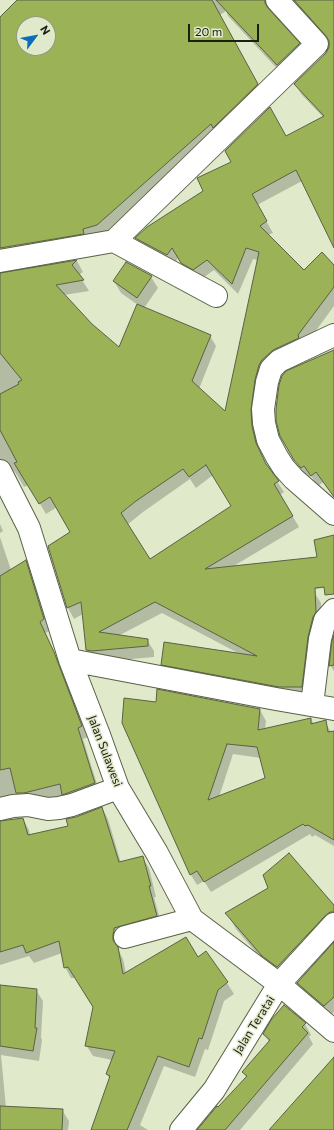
<!DOCTYPE html>
<html>
<head>
<meta charset="utf-8">
<style>
	body { margin:0 }
	#map { position:relative; width:334px; height:1130px; overflow:hidden; background:#e0eacb; font-family:Commissioner,sans-serif }
	canvas { display:block }
	.north { position:absolute; left:16px; top:16px; width:40px; height:40px; box-sizing:border-box; background:#e0eacb; border:1px solid #919881; border-radius:50%; rotate:58deg; font-size:11px; font-weight:700; line-height:16px; text-align:center; color:#1b1e13 }
	.north::after { content:''; display:block; margin:auto; width:14px; height:18px; background:#0b6cb8; clip-path:polygon(50% 0,100% 100%,50% 72%,0 100%) }
	.scale { position:absolute; left:188px; top:24px; width:71px; height:18px; box-sizing:border-box; border:2px solid #1b1e13; border-top:0; padding-left:5px; font-size:12px; line-height:14px; white-space:nowrap; color:#1b1e13; -webkit-text-stroke:3px #e0eacb; paint-order:stroke }
</style>
</head>
<body>
<div id="map">
<canvas width="334" height="1130"></canvas>
<div class="north">N</div>
<div class="scale">20 m</div>
</div>
<script>
const ctx = document.querySelector('canvas').getContext('2d');
ctx.lineJoin = 'round';
function paint(path, color) { ctx.fillStyle = color; ctx.fill(path, 'evenodd'); }
const toPath = rows => new Path2D(rows.map(r => 'M' + r).join(''));
function stroke(path, color, width, dash) { ctx.strokeStyle = color; ctx.lineWidth = width; ctx.lineCap = dash ? 'butt' : 'round'; ctx.setLineDash(dash || []); ctx.stroke(path); }
function drawText(font, color, halo, rows, align = 'center') {
  ctx.font = font + ' Commissioner,sans-serif'; ctx.lineWidth = 3; ctx.setLineDash([]); ctx.textBaseline = 'middle'; ctx.strokeStyle = halo; ctx.fillStyle = color; for (const [text, x, y, turn = 0] of rows) {
    ctx.save(); ctx.translate(x, y); ctx.rotate((+turn || 0) * Math.PI / 180); ctx.textAlign = isNaN(turn) ? turn : align; if (halo) ctx.strokeText(text, 0, 0); ctx.fillText(text, 0, 0); ctx.restore();
  }
}
paint(toPath([
	[18,0,278,0,271,8,271,13,299,44,305,55,284,76,228,16,226,11,220,15,263,96,103,236,0,261,0,18],
	[24,24,48,24,48,48,24,48],
	[290,0,334,0,334,235,302,181,257,205,273,233,268,235,304,271,334,266,334,306,304,347,280,361,258,438,262,455,268,468,284,492,280,495,299,527,232,567,319,558,334,536,334,587,305,590,314,592,321,603,321,623,307,698,168,675,162,664,240,654,162,613,118,636,147,640,154,651,154,657,99,662,93,661,87,650,83,614,74,619,68,608,49,547,71,533,57,507,46,514,32,490,28,485,24,487,17,475,14,471,8,469,0,471,0,274,77,261,83,272,79,275,89,291,64,295,91,325,120,349,138,305,121,293,114,281,151,277,158,288,144,308,210,336,216,346,199,389,226,413,258,260,253,259,238,294,214,270,200,280,189,274,178,258,173,266,142,249,136,238,204,191,286,137,323,117,302,95,295,84,327,54,330,47,330,43,294,2],
	[213,475,232,507,150,561,127,525,143,512,190,479,196,488],
	[334,351,334,474,318,486,311,476,308,478,302,471,281,435],
	[0,524,3,531,0,533],
	[0,537,11,570,26,561,32,572,50,631,45,633,60,664,88,737,83,739,100,794,69,805,63,796,0,809],
	[334,639,334,671,330,665],
	[157,703,260,710,266,721,265,729,311,719,314,724,325,722,331,732,334,732,334,846,315,835,312,837,310,834,211,892,204,881,197,885,191,875,123,723],
	[233,754,261,758,266,779,219,797],
	[102,808,108,819,121,863,142,857,149,868,156,897,154,897,162,927,120,943,119,946,119,951,123,959,126,973,198,958,205,953,227,983,234,994,224,1001,208,1050,205,1049,195,1077,164,1066,140,1125,148,1130,92,1130,110,1080,107,1074,112,1060,93,1056,86,1045,94,1008,75,978,71,978,65,967,62,953,34,963,29,956,0,965,0,822,23,819,29,830,30,836,69,827],
	[334,907,334,928,287,982,272,971,236,929,227,913],
	[334,944,334,1012,330,1016,304,993,298,983],
	[0,986,36,990,43,1001,41,1037,42,1040,39,1061,1,1055,6,1108,62,1110,69,1121,68,1130,0,1130],
	[285,1006,305,1024,311,1035,309,1037,313,1044,240,1130,198,1130,246,1077,243,1072,269,1042,264,1034]
]), '#0003');
const building = toPath([
	[17,0,212,0,258,84,213,128,211,124,97,225,83,229,84,234,0,248,0,17,17,0],
	[24,24,48,24,48,48,24,48,24,24],
	[216,0,265,0,265,3,268,8,300,43,277,65,216,0],
	[294,0,334,0,334,248,296,170,252,194,267,221,260,226,304,270,322,252,334,265,334,287,298,335,299,338,273,350,262,360,259,365,255,380,251,410,252,426,256,443,266,464,279,481,274,484,293,516,205,569,317,557,314,540,334,535,334,594,325,595,324,587,315,588,316,612,313,617,308,637,302,687,279,687,161,665,164,642,257,656,155,602,99,632,148,639,148,646,92,651,86,650,81,602,67,608,48,546,70,532,50,497,39,504,14,463,17,462,0,430,0,394,19,384,18,382,22,380,0,353,0,273,77,260,72,265,84,280,56,285,92,324,119,347,137,304,211,335,192,381,225,411,259,252,246,248,232,284,207,260,193,270,181,263,172,248,167,255,135,238,147,227,203,191,197,178,231,162,225,151,270,107,286,136,324,116,294,84,326,53,329,47,329,41,326,36,294,0],
	[206,465,231,506,150,559,121,513,136,501,183,469,189,477,206,465],
	[126,262,152,276,137,298,113,281,126,262],
	[334,350,334,497,316,472,311,476,304,466,301,468,294,460,280,436,276,421,276,409,279,385,282,376,286,371,334,350],
	[26,560,44,619,40,622,54,652,82,726,78,728,95,783,62,795,60,784,24,793,16,793,10,768,0,770,0,576,26,560],
	[334,635,334,665,329,666,332,641,334,635],
	[157,689,260,709,258,730,311,718,311,724,326,720,328,732,334,731,334,840,308,825,305,826,303,824,204,882,197,871,190,875,122,723,124,698,156,702,157,689],
	[227,744,257,747,265,778,208,800,227,744],
	[102,807,119,862,143,856,151,886,149,886,157,916,114,928,114,931,113,934,113,940,118,947,123,974,186,937,198,957,206,951,228,982,218,990,202,1039,199,1038,189,1067,158,1056,127,1130,91,1130,110,1076,106,1074,115,1051,85,1046,93,1007,68,967,64,968,59,941,26,953,23,945,0,952,0,821,23,818,28,835,68,826,66,819,76,817,102,807],
	[289,853,334,905,334,912,330,912,325,916,277,967,262,956,225,913,268,888,263,875,289,853],
	[334,942,334,997,324,1006,297,983,334,942],
	[0,985,37,989,35,1028,37,1028,33,1051,0,1046,0,985],
	[284,1005,306,1023,302,1027,308,1033,225,1130,197,1130,217,1106,218,1107,247,1076,242,1072,270,1040,263,1034,271,1020,284,1005],
	[334,1057,334,1130,269,1130,334,1057],
	[0,1106,63,1109,62,1130,0,1130,0,1106]
]);
paint(building, '#9bb256');
stroke(building, '#596146', 1);
const minor = toPath([
	[114,241,216,296],
	[0,261,114,241,317,44,277,0],
	[334,335,279,361,271,369,267,382,263,409,264,423,268,440,277,457,284,468,294,479,334,514],
	[0,471,29,528,70,660,99,735,118,788,157,853,192,919,279,984,334,1031],
	[70,660,276,699,334,709],
	[312,705,320,639,325,620,334,610],
	[0,809,13,806,28,805,48,809,59,808,72,805,118,788],
	[125,937,192,919],
	[181,1130,214,1090,279,984,334,924]
]);
stroke(minor, '#596146', 24);
stroke(minor, '#fff', 22);
drawText('12px', '#1b1e13', '#e0eacb', [
	["Jalan Sulawesi",105,751,69],
	["Jalan Teratai",254,1025,-58]
]);
</script>
</body>
</html>
